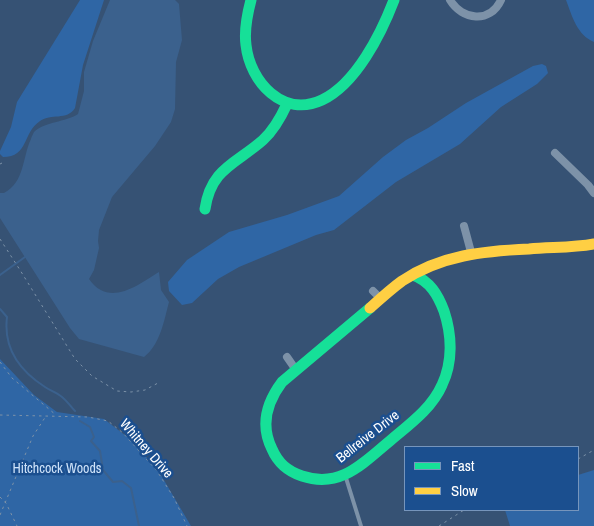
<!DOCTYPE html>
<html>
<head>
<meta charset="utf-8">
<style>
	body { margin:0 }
	#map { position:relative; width:594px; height:526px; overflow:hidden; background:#365274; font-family:"Archivo Narrow",sans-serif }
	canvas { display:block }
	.legend { position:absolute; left:404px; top:446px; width:175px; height:65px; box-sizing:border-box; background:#1b4f8f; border:1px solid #7695bc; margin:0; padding:6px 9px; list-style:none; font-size:15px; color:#fff }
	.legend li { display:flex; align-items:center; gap:10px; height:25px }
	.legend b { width:25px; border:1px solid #7695bc }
</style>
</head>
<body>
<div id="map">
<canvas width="594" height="526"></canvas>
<ul class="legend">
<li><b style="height:6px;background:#16e098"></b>Fast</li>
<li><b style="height:6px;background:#ffcf43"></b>Slow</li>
</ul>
</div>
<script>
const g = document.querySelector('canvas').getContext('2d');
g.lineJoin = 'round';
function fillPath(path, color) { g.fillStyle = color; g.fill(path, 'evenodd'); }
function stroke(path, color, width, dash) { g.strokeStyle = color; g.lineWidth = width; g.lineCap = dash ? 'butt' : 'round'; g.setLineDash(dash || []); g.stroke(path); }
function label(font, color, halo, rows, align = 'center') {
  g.font = font + ' "Archivo Narrow",sans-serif'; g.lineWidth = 5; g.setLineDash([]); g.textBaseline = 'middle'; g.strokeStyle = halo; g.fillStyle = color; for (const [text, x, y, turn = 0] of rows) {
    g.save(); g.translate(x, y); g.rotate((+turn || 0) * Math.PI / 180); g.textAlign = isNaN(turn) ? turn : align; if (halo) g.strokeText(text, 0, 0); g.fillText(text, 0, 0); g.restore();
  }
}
const green = new Path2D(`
	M80,0h24l-21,65 -8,43c-8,13 -24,5 -35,13 -18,12 -11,36 -37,36l-3,-3v-3l11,-24 6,-25z
	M566,0h28v42c-17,-7 -22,-26 -28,-42z
	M542,64l4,2 2,7 -11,11 -36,23 -41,37 -64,38 -62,48 -18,5 -77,32 -21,12 -26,24 -10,2 -13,-14 -1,-9 19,-22 42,-28 58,-17 52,-19 44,-39 23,-17 22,-12 38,-25 67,-37z
	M0,359l34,36 23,17 47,7 26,20 28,31 33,56h-191z
	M594,470v56h-84l-5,-16h73v-35z`);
const water = new Path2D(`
	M110,0h65l4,4 3,36 -6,22 -1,47 -4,13 -16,24 -43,51 -13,33 -1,11 1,7 -5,22 -5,9c20,29 49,6 70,-7l2,18 8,12c-5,19 -9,43 -25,55l-65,-18 -9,-11 -70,-110v-25h4c21,-11 18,-35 27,-54 0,-1 3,-7 3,-7 10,-10 32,-10 44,-18l6,-23v-19l9,-31z`);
const stream = new Path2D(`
	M0,275l25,-18
	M0,309l7,8c-4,32 13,54 38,70 6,4 12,6 17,10 5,4 9,10 13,14
	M80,421l10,6 4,10 -3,4 9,10 3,19 10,12 9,-1 9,7 8,38`);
const path = new Path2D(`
	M0,164l2,-1
	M0,239l20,31 55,89 17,17 25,15 14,1 14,-2 13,-7
	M0,362l12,16 44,37
	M0,415l88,2 20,4 15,12 34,38 17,27 13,28
	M578,459l16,-9
	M0,497l6,6 11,23
	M0,515l33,-79 13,-20
	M439,526l25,-16`);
const lane = new Path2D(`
	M346,478l15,48`);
const street = new Path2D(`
	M450,0c12,20 40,24 51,0
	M555,153l33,32 6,8
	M464,226l7,26
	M373,291l8,8
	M287,357l9,13`);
const fast = new Path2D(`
	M251,0c-4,15 -7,30 -5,45 4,37 37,73 76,55 34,-16 59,-66 72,-100
	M205,209c6,-41 31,-45 58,-69 11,-10 18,-23 24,-36
	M370,308l-88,74c-15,20 -22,43 -10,67 6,14 15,22 30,27 39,13 61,-13 89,-36 19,-16 41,-32 51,-55 11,-23 10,-50 2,-74 -6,-16 -14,-30 -31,-36`);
const slow = new Path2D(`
	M370,308c10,-9 21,-19 32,-27 39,-26 82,-30 127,-32 22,-2 44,-1 65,-5`);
const streetNames = [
	["Bellreive Drive",368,437,-38],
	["Whitney Drive",146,449,49]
];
const parkNames = [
	["Hitchcock Woods",57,469]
];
fillPath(green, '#2f66a5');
fillPath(water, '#3b618d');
stroke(stream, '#3b618d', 2);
stroke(path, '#7d92a8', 1, [2.5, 4]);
stroke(lane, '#7d92a8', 4);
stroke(street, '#7d92a8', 8);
stroke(fast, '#16e098', 11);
stroke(slow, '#ffcf43', 11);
label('14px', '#fff', '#1b4f8f', streetNames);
label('14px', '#cfe3fa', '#1b4f8f', parkNames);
</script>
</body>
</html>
